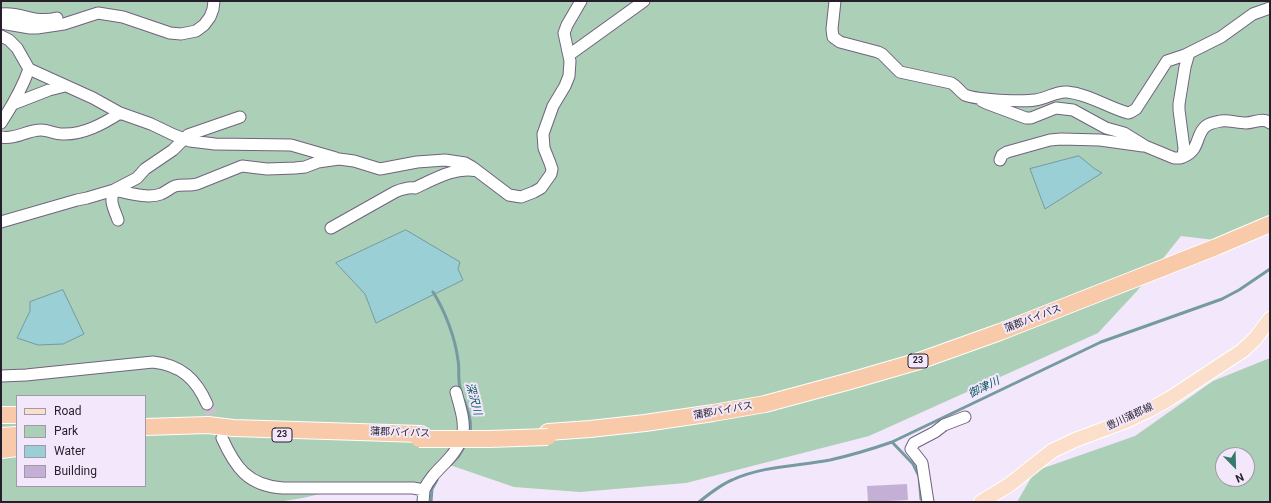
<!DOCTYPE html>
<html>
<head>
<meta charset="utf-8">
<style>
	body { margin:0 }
	#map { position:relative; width:1271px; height:503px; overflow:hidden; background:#f3e8fb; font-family:Roboto,sans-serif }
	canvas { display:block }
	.frame { position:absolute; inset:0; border:2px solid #261f2b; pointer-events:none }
	.legend { position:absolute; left:16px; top:395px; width:130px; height:92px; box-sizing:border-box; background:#f3e8fb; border:1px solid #a198a8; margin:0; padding:5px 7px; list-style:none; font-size:12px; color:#261f2b }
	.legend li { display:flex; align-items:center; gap:8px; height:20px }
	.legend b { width:20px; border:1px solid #a198a8 }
	.north { position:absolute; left:1215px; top:447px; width:40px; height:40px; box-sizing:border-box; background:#f3e8fb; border:1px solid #a198a8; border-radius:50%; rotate:157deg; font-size:11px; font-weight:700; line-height:16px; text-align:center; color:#261f2b }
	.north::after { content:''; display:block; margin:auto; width:14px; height:18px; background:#37796b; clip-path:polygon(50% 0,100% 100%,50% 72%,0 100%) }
</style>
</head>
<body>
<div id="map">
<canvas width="1271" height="503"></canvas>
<div class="frame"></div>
<ul class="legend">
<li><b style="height:5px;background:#fbdfcb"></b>Road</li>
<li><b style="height:11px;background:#accfb8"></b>Park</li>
<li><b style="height:11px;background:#99cfd5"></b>Water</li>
<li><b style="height:11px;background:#c5b0d5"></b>Building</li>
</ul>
<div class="north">N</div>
</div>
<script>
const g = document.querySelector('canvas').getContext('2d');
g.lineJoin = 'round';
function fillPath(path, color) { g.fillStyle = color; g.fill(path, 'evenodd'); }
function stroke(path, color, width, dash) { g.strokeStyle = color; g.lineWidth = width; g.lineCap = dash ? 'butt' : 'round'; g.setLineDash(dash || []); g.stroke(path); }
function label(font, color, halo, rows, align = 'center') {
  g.font = font + ' Roboto,"Noto Sans JP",sans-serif'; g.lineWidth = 4; g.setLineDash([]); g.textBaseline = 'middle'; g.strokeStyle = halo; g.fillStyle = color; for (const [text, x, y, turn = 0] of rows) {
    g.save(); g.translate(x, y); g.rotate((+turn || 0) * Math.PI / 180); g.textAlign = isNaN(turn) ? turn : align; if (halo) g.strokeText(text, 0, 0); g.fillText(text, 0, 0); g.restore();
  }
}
const green = new Path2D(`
	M1,1h1269v220l-31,22 -58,-7 -44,55 -39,42 -229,103 -183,47 -106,9 -66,-5 -70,-24 -26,29 -82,-2 -33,8 -26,4h-276zM17,396h128v90h-128z
	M1270,358v144h-253l18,-31 100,-35 78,-55zM1223,455h24v24h-24z`);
const water = new Path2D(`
	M1079,156l16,13 7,4 -57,36 -15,-40z
	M406,230l54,32 -2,7 5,11 -87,43 -11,-29 -29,-31z
	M63,290l21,44 -21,10 -25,1 -21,-7 13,-27v-9z`);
const stream = new Path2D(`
	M433,292c12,19 22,45 25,68 2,10 -1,21 3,31
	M464,400c4,11 8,21 6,33
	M892,442l21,22 6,12 2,23
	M450,465l8,-8 8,-13
	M431,502l1,-13 5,-9
	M699,502c10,-8 21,-17 33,-22 30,-14 66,-14 98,-20 22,-5 42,-11 62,-18l209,-100 121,-43 17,-9 31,-21`);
const building = new Path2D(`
	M907,484l1,16 -40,2 -1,-16z`);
const minorTunnel = new Path2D(`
	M207,404l12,26`);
const minor = new Path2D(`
	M835,1l-3,28 1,8 7,5 38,10 4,2 18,18 51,11c6,3 9,9 14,12 12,5 56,7 70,5 11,-1 21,-9 32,-8 22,2 40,15 61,21l3,-1 5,-3 31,-48 18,-6 36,-18 32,-23 17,-6
	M1,14c12,-2 23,3 34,5 8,1 15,1 22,-1
	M1,23l29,5h7l27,-4 34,-11 25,4 47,16 11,1 15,-3 8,-6 6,-8 3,-8 1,-8
	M1,36l8,4 8,8 12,21 64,29 27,15 31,11 23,11 16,6 25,3 76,1 45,13
	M569,55l75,-54
	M982,101l4,2 40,15h5l25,-10 17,2 33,18 18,5 21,13 29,12h6l3,-1 1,-9 -5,-38v-6l6,-37 4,-14
	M13,104l36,-14 16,-4
	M1,123c11,-17 21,-34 28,-54
	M1,137c14,3 26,-7 40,-7 7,0 14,4 21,4 21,1 41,-10 58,-21
	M1183,157c18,-7 12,-23 23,-31 4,-3 10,-4 15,-5 8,-1 17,2 25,2 8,0 17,-6 24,0
	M1000,160l2,-5 5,-3 43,-12 11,-1 39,1 43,6
	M114,190c15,3 33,9 47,4 5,-2 9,-6 14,-8 7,-2 15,0 22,-2l45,-18 25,3 28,-1 10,-1 13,-5 21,-3 15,2 26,8 37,-7 28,-2 20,3 7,4 37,28 12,2 13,-5 7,-4 10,-14 1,-5 -2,-6 -6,-15 -1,-14 10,-28 12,-20 4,-10 1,-15 -6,-28 3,-8 14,-24
	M114,190c-5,12 0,18 4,30
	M1,222l76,-22 10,-2 27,-8 23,-12 8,-9 28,-19 15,-15 52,-18
	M331,228l64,-36c7,-3 13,-5 20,-4 19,-9 41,-22 62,-17
	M1,376l25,-1 127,-13c28,3 43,17 54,42
	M222,438c13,29 26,48 61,50h130l11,2 -1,12
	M424,490c5,-11 12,-18 21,-27 25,-26 20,-39 11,-71
	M928,502l-6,-39 -11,-14 3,-6 21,-11 9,-7 21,-8`);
const major = new Path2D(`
	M981,502l28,-17 43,-34 23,-11 51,-19 21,-10 22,-12 73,-48 13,-12 15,-20`);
const highway = new Path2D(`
	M1,415h16
	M145,427l63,-2 25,3 188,6
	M548,432l42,-3 55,-6 68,-10 52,-9 85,-23 69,-20 81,-29 216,-85 54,-23
	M1,436l16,-1
	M1,450l16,-2`);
const highwayBridge = new Path2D(`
	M419,439h70l59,-2`);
const shields = [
	[918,361,20],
	[282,435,20]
];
const shieldNames = [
	["23",918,361],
	["23",282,435]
];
const streetNames = [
	["蒲郡バイパス",1033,319,-21],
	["蒲郡バイパス",723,411,-10],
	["豊川蒲郡線",1130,417,-25],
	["蒲郡バイパス",400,433,2]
];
const waterNames = [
	["御津川",984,388,-26],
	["深沢川",473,399,75]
];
fillPath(green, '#accfb8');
fillPath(water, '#99cfd5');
stroke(water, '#769aa2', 1);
stroke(stream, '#769aa2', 3);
fillPath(building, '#c5b0d5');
stroke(minorTunnel, '#cac0d1', 11, [11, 5.5]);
stroke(minor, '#72627e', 13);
stroke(major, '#fff', 16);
stroke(highway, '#fff', 18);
stroke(minor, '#fff', 11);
stroke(major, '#fbdfcb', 14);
stroke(highway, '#f8caa9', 16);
stroke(highwayBridge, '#fff', 18, []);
stroke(highwayBridge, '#f8caa9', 16);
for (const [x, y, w] of shields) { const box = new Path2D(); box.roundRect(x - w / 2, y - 7, w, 14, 3); g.fillStyle = '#f3e8fb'; g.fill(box); stroke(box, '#261f2b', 1); }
label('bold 9px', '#261f2b', null, shieldNames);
label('10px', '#261f2b', '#f3e8fb', streetNames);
label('italic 11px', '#01545b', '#f3e8fb', waterNames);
</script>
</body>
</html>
